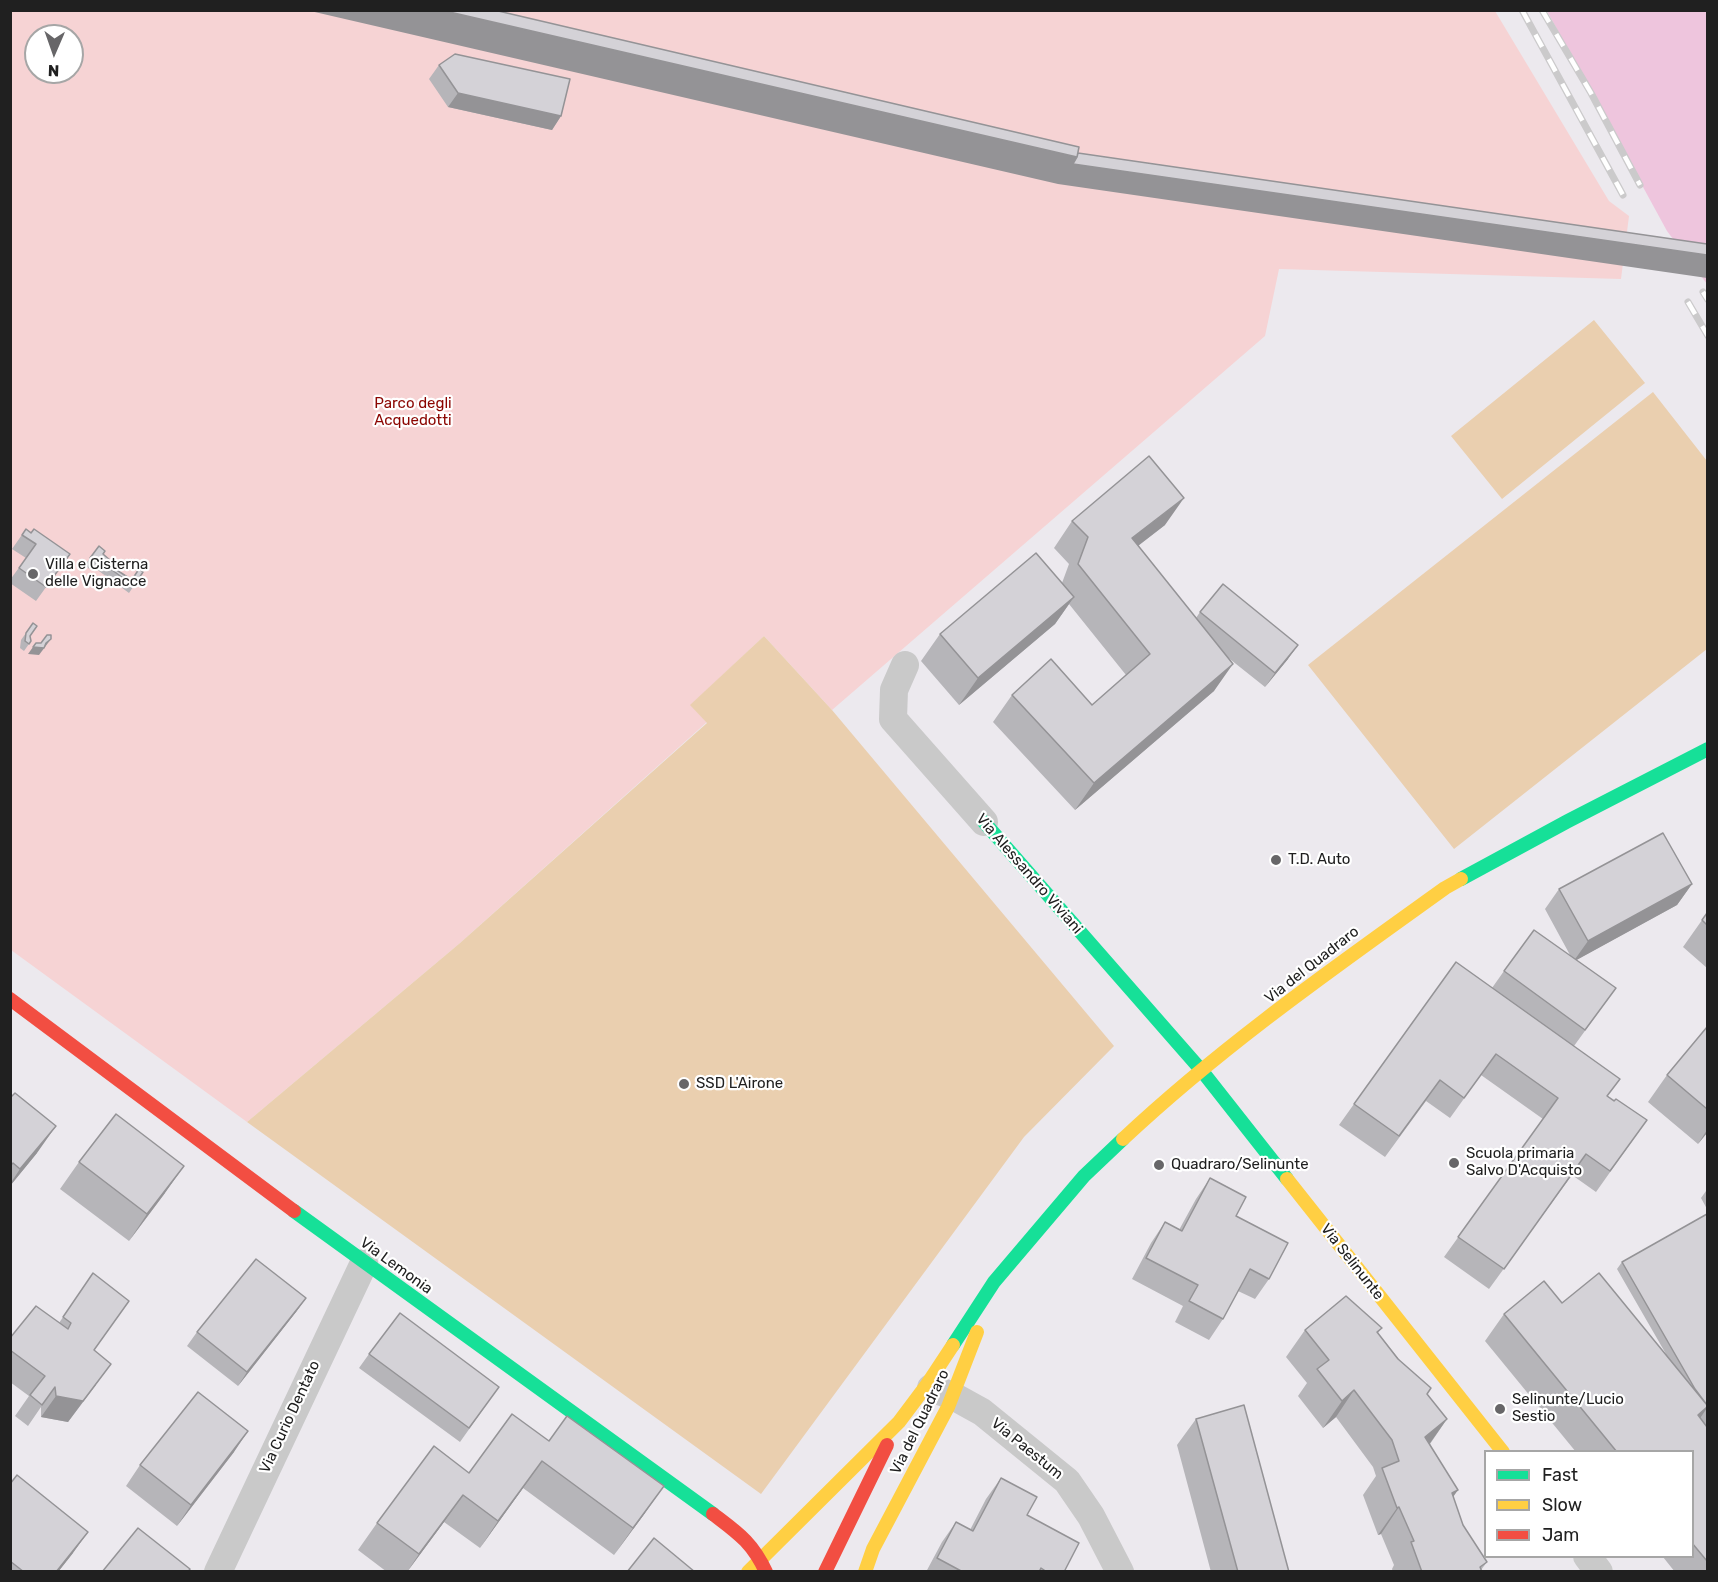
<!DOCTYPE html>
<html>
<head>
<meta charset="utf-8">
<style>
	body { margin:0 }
	#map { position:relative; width:1718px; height:1582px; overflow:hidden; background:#ece9ee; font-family:Rubik,sans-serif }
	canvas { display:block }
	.frame { position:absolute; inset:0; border:12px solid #202020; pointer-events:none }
	.legend { position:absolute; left:1484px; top:1450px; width:210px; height:108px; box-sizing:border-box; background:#fff; border:2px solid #a6a6a6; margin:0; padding:8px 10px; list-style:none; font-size:18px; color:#202020 }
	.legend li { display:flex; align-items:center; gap:12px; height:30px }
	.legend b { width:30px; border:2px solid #a6a6a6 }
	.north { position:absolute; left:24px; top:24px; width:60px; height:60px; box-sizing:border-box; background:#fff; border:2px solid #a6a6a6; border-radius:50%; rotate:182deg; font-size:16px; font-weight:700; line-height:24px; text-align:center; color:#202020 }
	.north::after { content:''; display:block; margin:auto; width:21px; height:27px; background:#676668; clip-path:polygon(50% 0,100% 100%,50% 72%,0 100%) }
</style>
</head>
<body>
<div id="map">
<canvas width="1718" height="1582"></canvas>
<div class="frame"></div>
<ul class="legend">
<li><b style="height:8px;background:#16e098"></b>Fast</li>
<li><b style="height:8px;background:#ffcf43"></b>Slow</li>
<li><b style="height:8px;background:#f24e42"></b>Jam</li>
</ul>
<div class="north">N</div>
</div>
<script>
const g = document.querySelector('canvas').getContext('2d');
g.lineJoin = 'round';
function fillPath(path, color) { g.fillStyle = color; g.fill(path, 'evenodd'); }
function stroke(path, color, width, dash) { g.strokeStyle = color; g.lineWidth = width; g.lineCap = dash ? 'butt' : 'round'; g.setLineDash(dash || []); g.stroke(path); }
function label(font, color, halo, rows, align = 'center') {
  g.font = font + ' Rubik,sans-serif'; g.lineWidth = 4.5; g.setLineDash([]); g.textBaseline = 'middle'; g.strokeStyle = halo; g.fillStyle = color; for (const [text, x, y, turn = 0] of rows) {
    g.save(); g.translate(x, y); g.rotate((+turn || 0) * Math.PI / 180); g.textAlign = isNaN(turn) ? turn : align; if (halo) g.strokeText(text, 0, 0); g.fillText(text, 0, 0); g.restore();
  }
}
const grass = new Path2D(`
	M1547,11h160v273l-40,-53z`);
const park = new Path2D(`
	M11,11h1484l114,190 20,15 -8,63 -342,-10 -14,67 -433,374 -68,-74 -73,69 16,17 -247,221 -213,179 -236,-172zM36,36h36v36h-36z`);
const pitch = new Path2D(`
	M1594,320l51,63 -143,116 -51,-63z
	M1653,392l54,69v188l-253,200 -146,-184z
	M764,636l68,74 282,336 -90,91 -263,357 -514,-372 213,-179 247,-220 -17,-18z`);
const street = new Path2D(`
	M905,665l-11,25 -1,29 91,103
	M931,1388l22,8 29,16 85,69 24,35 29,56
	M1587,1556l12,16
	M218,1572l146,-309`);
const fast = new Path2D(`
	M984,822l218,249 85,108
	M1461,879l107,-58 140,-72
	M294,1211l419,303
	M953,1345l41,-63 90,-106 39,-37`);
const slow = new Path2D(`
	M1123,1139c99,-93 212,-172 322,-251l16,-9
	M1287,1179l216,273
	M748,1572l151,-150 27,-36 27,-41
	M865,1572l8,-23 75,-142 29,-75`);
const jam = new Path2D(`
	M10,999l284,212
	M713,1514c25,19 39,28 53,58
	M825,1572l62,-127`);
const rail = new Path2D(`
	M1522,10l101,185
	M1542,10l49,83 49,92
	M1703,292l5,8
	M1688,302l20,34`);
const wall = new Path2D(`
	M439,65l122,51 -9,14 -104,-23 -19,-28z
	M1072,521l93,4 -27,21 58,72 4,-6 88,47 -23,28 -39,-31 -12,35 -139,119 -82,-88 19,-27 80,10 34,-30 -57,-71 -14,20 -96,81 -38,-44 19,-27 122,-51 7,-19 -15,-16z
	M26,529l44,25 -34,47 -26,-18v-3l16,-22 -14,-9z
	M99,546l4,8 9,13 17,11h4l10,-6 -14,21 -37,-27 -3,3 -4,-4z
	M33,623l-3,13 1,5 -7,10 -4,-3 1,-8z
	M1692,884l-15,21 -101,55 40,28 -42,58 34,50 39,24 -51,72 -24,-17 -83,114 -45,-32 99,-138 -62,-44 -31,43 -24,-17 -41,56 -46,-32 15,-21 138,-116 12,-17 66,-16 -25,-46 14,-20z
	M1707,913v55l-24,-21z
	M1707,1027v106l-9,11 -50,-42 19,-27z
	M10,1098l27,55 -27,33z
	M79,1162l86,31 -36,48 -69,-52z
	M1210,1178l26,38 33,63 -14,20 -17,-8 -15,28 -14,21 -34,-18 8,-16 -51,-27 19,-36 14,-21 14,8 17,-31z
	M1706,1191h1v18l-6,-11z
	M1707,1214v358h-32l-12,-15h29v-105h-116l-91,-111 19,-27 162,40 -49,-85 5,-7z
	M93,1273l1,77 2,35 -28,37 -27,-5v-10l-13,19 -13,-10 14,-20 -19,-14v-44l49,-15z
	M306,1298l-10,14 -58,74 -51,-40 10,-14z
	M1382,1328l-4,5 69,86 -17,25 23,53 10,28 24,37 -6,8 1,2h-89l-1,-3 2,-4 -13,-31 -3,1 -15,-40 13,-19 -3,-9 -37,-50 -13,11 -25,-32 9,-13 -21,-26 19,-27z
	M369,1354l130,33 -39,55 -101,-74z
	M1196,1419l93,153h-78l-34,-127z
	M549,1441l96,72 -31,42 -91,-67 -43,60 -36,-26 -37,50h-20l-29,-22 19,-27 92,-50z
	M234,1452l-57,74 -51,-40 14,-21z
	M1001,1478l63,94h-138l16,-30 14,-20 14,8 16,-31z
	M10,1484l63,69 -15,19h-48z`);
const shadedWall = new Path2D(`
	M306,10h135l636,147 630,98v23l-649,-94z
	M458,93l103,23 -9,14 -104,-23z
	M1184,498l-19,27 -52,40 19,-27z
	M1074,597l-19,27 -96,81 19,-27z
	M51,639l-12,16 -11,-1 5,-7 13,-4z
	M1298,645l-10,14 -23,28 10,-14z
	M1233,664l-19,27 -139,119 19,-27z
	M1692,884l-15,21 -104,57 15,-21z
	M56,1126l-19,27 -27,33v-2l10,-15z
	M1707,1130v3l-9,11z
	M184,1166l-19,27 -36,48 18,-27z
	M306,1298l-10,14 -58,74 9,-14z
	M111,1364l-43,58 -27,-5 15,-21z
	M1354,1390l-18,27 -13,11 19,-27z
	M1707,1407v1l-17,25 8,-18z
	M1447,1419l-19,27 -3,-9z
	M248,1431l-14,21 -57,74 14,-21z
	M542,1461l-19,27 -43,60 18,-27z
	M664,1486l-19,27 -31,42 19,-27z
	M1458,1490l-19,27 13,-24z
	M463,1495l-19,27 -37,50 12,-18z
	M1399,1507l-18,27 -3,1 19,-27z
	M88,1532l-15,21 -15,19h-2z`);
const building = new Path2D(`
	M441,10h53l585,137 -2,10z
	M455,54l115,25 -9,37 -103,-23 -19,-28z
	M1078,153l629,91v11l-634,-91 4,-7z
	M1149,456l35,42 -52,40 101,126 -139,119 -82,-88 39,-36 41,46 58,-51 -72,-90 10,-27 -16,-16z
	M26,529l5,4 3,-4 36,25 -24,33 -27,-19 17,-24 -14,-9z
	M99,546l6,5 -2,3 8,7 1,6 17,11h4l6,-9 4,3 -9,14 -37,-27 -3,3 -4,-4z
	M1036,553l38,44 -96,81 -38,-44z
	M1223,584l75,61 -23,28 -75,-61z
	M33,623l4,3 -7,10 1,5 -2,3 -4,-3 1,-8z
	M47,635h4v4l-5,4 -2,5 -11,-1 3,-4h5z
	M1663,833l29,51 -104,57 -29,-52z
	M1707,913v12l-5,-5z
	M1534,930l82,58 -31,42 -81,-59z
	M1456,962l164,117 -13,17 7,5 2,-2 31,21 -37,51 -24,-17 -82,115 -46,-32 100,-139 -62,-44 -32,44 -24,-18 -41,56 -45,-32z
	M1707,1027v82l-40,-34z
	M15,1093l41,33 -36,43 -7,-6 -3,3v-68z
	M116,1114l68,52 -37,48 -68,-52z
	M1210,1178l36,19 -10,19 52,27 -19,36 -19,-10 -27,50 -34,-18 9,-16 -52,-27 19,-36 17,9z
	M1707,1214v191l-12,-16 -73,-127z
	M256,1259l50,39 -59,74 -50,-40z
	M93,1273l36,28 -35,49 17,14 -28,37 -27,-5 -1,-9 -13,18 -12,-10 15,-19 -35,-26v-12l26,-32 32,23 3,-6 -8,-6z
	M1599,1273l108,132v2l-9,8 9,12v134l-15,-18v-91h-75l-113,-138 40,-33 18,22z
	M1346,1296l36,32 -5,4 21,27 33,29 -4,6 20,25 -22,18 33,53 -6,3 11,32 24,37 -7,5 2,5h-60l-11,-30 3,-1 -15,-34 -2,1 -15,-40 17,-7 -7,-21 -38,-50 -12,11 -25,-32 12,-9 -24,-30z
	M400,1313l99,74 -30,41 -100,-74z
	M198,1392l50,39 -57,74 -51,-40z
	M1244,1405l45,167h-51l-42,-153z
	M512,1414l37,27 18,-25 97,70 -31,42 -91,-67 -44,60 -35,-26 -44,59 -42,-31 57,-77 35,27z
	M17,1475l71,57 -32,40h-32l-14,-11v-77z
	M1001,1478l36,19 -10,18 52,28 -15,29h-17l-6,-4 -2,4h-76l-26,-14 19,-36 17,9z
	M138,1528l52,41 -2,3h-86z
	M654,1538l41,34h-68z`);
const markers = [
	[33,574,6,"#676668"],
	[1276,860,6,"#676668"],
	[684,1084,6,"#676668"],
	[1454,1163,6,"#676668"],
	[1159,1165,6,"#676668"],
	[1500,1409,6,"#676668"]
];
const parkNames = [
	["Parco degli",413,404],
	["Acquedotti",413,421]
];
const poiNames = [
	["Villa e Cisterna",45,565],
	["delle Vignacce",45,582],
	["T.D. Auto",1288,860],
	["SSD L'Airone",696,1084],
	["Scuola primaria",1466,1154],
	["Salvo D'Acquisto",1466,1171],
	["Quadraro/Selinunte",1171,1165],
	["Selinunte/Lucio",1512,1400],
	["Sestio",1512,1417]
];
const streetNames = [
	["Via Alessandro Viviani",1029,874,49],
	["Via del Quadraro",1312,965,-38],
	["Via Selinunte",1352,1262,52],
	["Via Lemonia",396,1266,36],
	["Via Curio Dentato",290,1417,-65],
	["Via del Quadraro",920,1422,-64],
	["Via Paestum",1027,1449,39]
];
fillPath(grass, '#eec5dd');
fillPath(park, '#f6d3d4');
fillPath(pitch, '#eacfaf');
stroke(street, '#c9c9c9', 28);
stroke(fast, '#16e098', 14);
stroke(slow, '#ffcf43', 14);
stroke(jam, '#f24e42', 14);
stroke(rail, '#cbcacb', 7);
stroke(rail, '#fff', 4.5, [14]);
fillPath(wall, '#b6b5b9');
fillPath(shadedWall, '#949396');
fillPath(building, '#d4d2d7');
stroke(building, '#949396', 1.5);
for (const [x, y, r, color] of markers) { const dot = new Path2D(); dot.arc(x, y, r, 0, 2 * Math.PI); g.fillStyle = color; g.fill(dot); stroke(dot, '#fff', 2); }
label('15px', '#8b0501', '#fff', parkNames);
label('15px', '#202020', '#fff', poiNames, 'left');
label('15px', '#202020', '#fff', streetNames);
</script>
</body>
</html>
